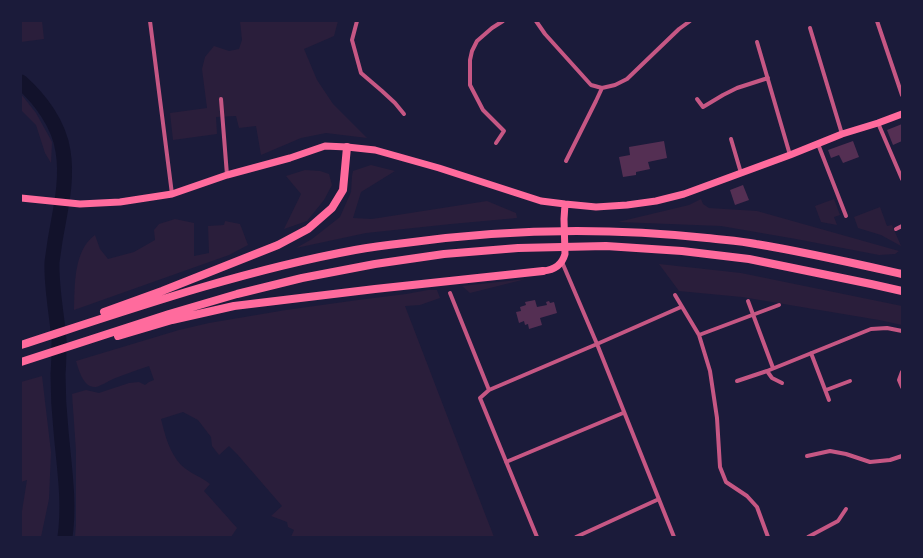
<!DOCTYPE html>
<html>
<head>
<meta charset="utf-8">
<style>
	body { margin:0 }
	#map { position:relative; width:923px; height:558px; overflow:hidden; background:#1b1b3a; font-family:"Exo 2",sans-serif }
	canvas { display:block }
	.frame { position:absolute; inset:0; border:22px solid #1b1b3a; pointer-events:none }
</style>
</head>
<body>
<div id="map">
<canvas width="923" height="558"></canvas>
<div class="frame"></div>
</div>
<script>
const g = document.querySelector('canvas').getContext('2d');
g.lineJoin = 'round';
function fillPath(path, color) { g.fillStyle = color; g.fill(path, 'evenodd'); }
function stroke(path, color, width, dash) { g.strokeStyle = color; g.lineWidth = width; g.lineCap = dash ? 'butt' : 'round'; g.setLineDash(dash || []); g.stroke(path); }
const green = new Path2D(`
	M21,21h21l2,18 -23,3z
	M240,21h98l-4,15 -30,13 13,31 16,24 34,34 -41,-5 -25,5 -40,17 -5,-29 -17,2 -3,-12 -20,1 1,17 -44,6 -3,-27 37,-5 -5,-39 3,-12 9,-11 15,5 10,-2 3,-9z
	M21,94l15,19 16,29 -1,21 -6,-10 -9,-28 -15,-15z
	M371,165l24,6 -34,21 -8,26 19,1 115,-18 29,12 1,5 -66,6 -85,9 -70,15 16,-9 28,-22 11,-25 1,-16 1,-5z
	M305,170l15,1 9,3 3,11 -8,15 -17,21 -23,8 17,-35 -15,-18z
	M701,199l2,5 6,4 48,3 142,40 -4,3 -16,1 -83,-16 -75,-13 -103,-4 71,-17z
	M834,199l6,16 -6,2 3,8 -16,-3 -6,-16z
	M880,207l7,19 5,-1 9,21 -20,-11 -23,-7 -4,-11z
	M175,219l19,4v33l15,-3 -1,-27 16,-1 1,-4 15,3 8,21 -19,10 -155,55c1,-24 -1,-59 21,-75l5,14 8,10 26,-7 21,-12 -1,-10 5,-6z
	M659,264l82,9 161,33v19l-23,-5 -137,-23 -63,-6z
	M526,279l-56,14 -8,-7z
	M428,290h9l3,8 -20,7 -15,1 56,146 33,85h-203l3,-7 -6,-3 -1,-5 -16,-6 11,-10 -45,-52 -8,-8 -10,9 -7,-9 -1,-9 -13,-17 -15,-8 -22,7c4,16 8,33 20,46 8,8 21,12 29,19l-6,7 33,37 -6,9h-156l1,-13v-73l-4,-57 14,-4 13,3 30,-10 10,-1 6,3 4,-3 5,-2 -5,-14c-12,4 -24,8 -36,13 -5,2 -12,7 -17,8 -13,1 -17,-17 -20,-26l103,-31 30,-7 77,-13 72,-10 48,-6z
	M42,376l9,76 -2,47 -8,38h-20l1,-26 5,-31 -6,2v-100z`);
const river = new Path2D(`
	M21,82c19,17 38,42 42,69 5,30 -3,60 -8,90 -1,7 -2,14 -3,21 -1,25 5,53 7,78 0,11 0,23 -1,34 0,19 1,38 3,57 3,35 9,71 4,106`);
const building = new Path2D(`
	M902,124v17l-9,4 -6,-15z
	M664,141l3,17 -19,4 2,7 -14,3v3l-13,2 -4,-20 11,-2 -1,-8z
	M853,141l6,16 -16,6 -4,-8 -8,3 -3,-8z
	M743,185l6,15 -14,5 -5,-15z
	M535,300l2,7 10,-2 -1,-3 3,-1 1,2 4,-1 3,11 -17,5 2,7 -13,4 -1,-5 -3,1 -1,-4 -5,2 -3,-11 5,-1 -1,-4 6,-2 -1,-3z`);
const minor = new Path2D(`
	M150,21l22,173
	M357,21l-5,19 9,33 21,18 13,12 9,11
	M536,21l9,13 46,51 11,3 13,-3 12,-6 52,-50 11,-8
	M877,21l25,74
	M810,28l32,106
	M757,42l33,113
	M221,99l6,76
	M697,99l6,8 20,-12 14,-7 31,-10
	M878,123l24,56
	M731,139l10,34
	M496,143l8,-12 -21,-21 -13,-25v-25l2,-9 5,-10 15,-13 11,-7
	M818,144l28,72
	M566,161l30,-60 6,-13
	M896,229l6,-3
	M562,262l35,82 77,193
	M450,293l39,97
	M675,295l24,40 11,36 7,47 3,49 6,15 21,14 10,11 11,30
	M748,301l25,67
	M699,335l80,-30
	M811,353l18,47
	M767,371l5,7 10,5
	M902,372l-3,8 3,7
	M737,381l30,-10 104,-42 16,-1 15,3
	M826,390l24,-9
	M807,456l23,-5 16,3 24,8 20,-2 12,-4
	M506,462l117,-49
	M537,537l-57,-139 9,-8 108,-46 84,-37
	M576,537l83,-38
	M808,537l30,-16 8,-12`);
const primary = new Path2D(`
	M21,198l59,6 40,-2 52,-8 55,-19 63,-17 35,-12 22,1 28,3 64,18 102,33 24,3 31,3 31,-2 29,-4 28,-7 106,-39 52,-21 36,-11 24,-9
	M543,271c11,-1 19,-6 22,-17l-1,-35 1,-15`);
const motorway = new Path2D(`
	M104,312l58,-21 116,-46 30,-16 24,-21 11,-18 4,-43
	M118,336l54,-16 62,-14 141,-17 168,-18
	M21,345c110,-36 220,-74 334,-95 17,-3 33,-5 50,-7 100,-14 201,-16 302,-5 16,2 33,3 49,6 49,8 97,19 146,30
	M21,362l148,-48 68,-20 65,-16 73,-14 69,-10 74,-6 88,-2 76,5 67,8 122,25 31,7`);
fillPath(green, '#2a1e3b');
stroke(river, '#12122b', 15);
fillPath(building, '#542f53');
stroke(minor, '#c65784', 4);
stroke(primary, '#ff6b9d', 7);
stroke(motorway, '#ff6b9d', 8);
</script>
</body>
</html>
